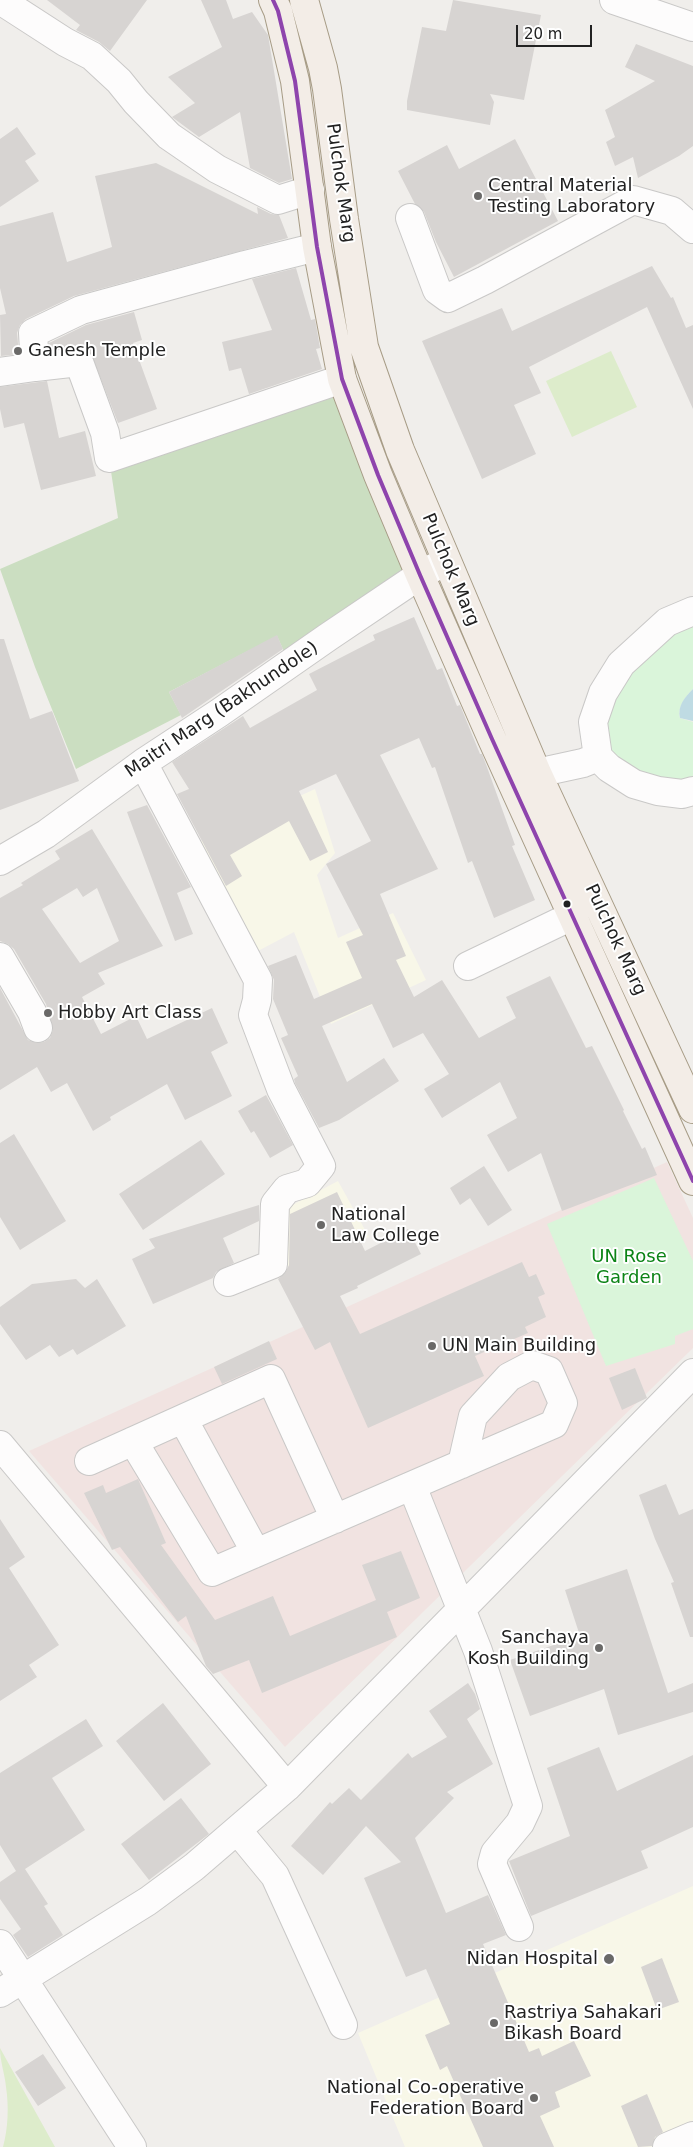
<!DOCTYPE html>
<html>
<head>
<meta charset="utf-8">
<style>
	body { margin:0 }
	#map { position:relative; width:693px; height:2147px; overflow:hidden; background:#f0eeeb; font-family:"DejaVu Sans",sans-serif }
	canvas { display:block }
	.scale { position:absolute; left:516px; top:25px; width:76px; height:22px; box-sizing:border-box; border:2px solid #222; border-top:0; padding-left:6px; font-size:15px; line-height:18px; white-space:nowrap; color:#222; -webkit-text-stroke:4px #fff; paint-order:stroke }
</style>
</head>
<body>
<div id="map">
<canvas width="693" height="2147"></canvas>
<div class="scale">20 m</div>
</div>
<script>
const g = document.querySelector('canvas').getContext('2d');
g.lineJoin = 'round';
function fillPath(path, color) { g.fillStyle = color; g.fill(path, 'evenodd'); }
function stroke(path, color, width, dash) { g.strokeStyle = color; g.lineWidth = width; g.lineCap = dash ? 'butt' : 'round'; g.setLineDash(dash || []); g.stroke(path); }
function label(font, color, halo, rows, align = 'center') {
  g.font = font + ' "DejaVu Sans",sans-serif'; g.lineWidth = 4; g.setLineDash([]); g.textBaseline = 'middle'; g.strokeStyle = halo; g.fillStyle = color; for (const [text, x, y, turn = 0] of rows) {
    g.save(); g.translate(x, y); g.rotate((+turn || 0) * Math.PI / 180); g.textAlign = isNaN(turn) ? turn : align; if (halo) g.strokeText(text, 0, 0); g.fillText(text, 0, 0); g.restore();
  }
}
const commercial = new Path2D(`
	M667,1162l26,56v130l-408,399 -256,-296z`);
const education = new Path2D(`
	M315,789l20,64 -18,22 21,63 55,-25 33,67 -95,44 -37,-92 -38,20 -61,-108z
	M338,1181l31,56 -79,38 -13,-62z
	M693,1886v244l-39,17h-249l-47,-114z`);
const grass = new Path2D(`
	M611,351l26,56 -65,30 -26,-56z
	M0,2048l55,99h-52c5,-19 6,-40 3,-60 -1,-13 -6,-25 -6,-39z`);
const forest = new Path2D(`
	M342,379l70,195 -126,82 -9,-20 -108,56 12,23 -105,54 -41,-102 -35,-98 118,-51 -9,-60z`);
const park = new Path2D(`
	M693,618v71c-7,7 -16,18 -13,29l13,4v62h-35l-51,-31 -5,-30 22,-53z
	M654,1178l39,83v68l-18,7v8l-69,22 -59,-142z`);
const water = new Path2D(`
	M693,689v32l-13,-3c-3,-12 5,-21 13,-29z`);
const building = new Path2D(`
	M47,0h100l-37,51 -11,-9 -23,-12 4,-5z
	M201,0h25l7,19 19,-7 16,23 24,144 -13,4 -29,-15 -10,-56 -41,25 -27,-20 23,-14 -27,-26 54,-30z
	M453,0l88,15 -17,85 -34,-6 4,8 -4,23 -83,-15v-9l15,-74 24,4z
	M636,44l57,22v80l-14,10 -41,22 -5,-21 -18,9 -9,-24 9,-5 -10,-27 50,-29 -30,-14z
	M17,127l19,27 -11,7 14,20 -39,26v-68z
	M515,139l43,82 -104,56 -18,-35 -12,-30 -9,-8 -17,-33 49,-26 12,24z
	M156,163l102,51 -1,-7 14,7 8,1 9,23 -214,58 -48,23 -6,6 -3,8 2,21 -18,2 -1,-41 6,-1 -6,-26v-62l53,-14 14,50 45,-15 -17,-71z
	M652,266l19,32 2,-1 13,31 7,-3v84l-46,-102 -118,60 12,26 -27,12 22,49 -54,25 -60,-138 80,-33 10,23z
	M296,268l15,52 4,-1 5,29 -4,1 6,20 -73,25 -8,-26 -12,3 -7,-29 50,-12 -20,-51z
	M134,312l8,28 -9,3 24,66 -39,14 -28,-72 -6,-4 -6,-1 -28,4 -1,-7 37,-18z
	M47,381l12,57 26,-7 11,45 -55,14 -17,-67 -20,5 -4,-19v-22z
	M414,617l23,53 5,-2 15,38 3,-1 20,49h2l5,13 28,78 -3,1 23,54 -41,18 -22,-57 -4,2 -33,-96 -3,1 -13,-30 -39,17 58,114 -58,25 26,62 -10,4 18,37 28,-17 37,58 37,-20 -10,-21 44,-21 36,72 6,-2 32,64 -1,1 19,38 3,-2 12,28 -95,36 -21,-58 -33,19 -21,-37 30,-17 -17,-36 -58,36 -18,-29 25,-15 -26,-41 -30,15 -21,-44 -50,22 25,56 37,-24 15,23 -60,39 -20,8 -24,-45 -1,-4 4,-3 -17,-38 7,-3 -15,-36 1,-19 -6,-14 28,-11 18,44 48,-21 -16,-36 17,-7 -37,-71 45,-23 -35,-67 -37,17 29,61 -18,9 -21,-40 -59,34 12,21 -16,10 -49,-92 12,-5 -17,-27 71,-46 7,12 67,-38 -8,-16 66,-34 -2,-5z
	M277,635l6,14 -101,69 -13,-26z
	M0,639h4l26,80 22,-8 27,70 -79,29z
	M147,805l44,82 -14,6 16,41 -18,7 -48,-129z
	M92,829l71,117 -65,27 7,11 -23,13 19,37 35,-18 11,23 65,-31 16,35 -17,9 21,44 -47,24 -18,-36 -57,33 1,3 -18,11 -26,-48 -16,9 -14,-25 -37,23v-102l28,52 8,3 8,-1 6,-4 3,-8 -7,-26 -32,-55 -6,-5 -8,-3v-43l23,-13 -2,-2 39,-24 -5,-8zM77,888l6,9 14,-9 22,53 -39,22 -38,-54z
	M266,1095l27,50 -23,13 -16,-27 -3,2 -13,-22z
	M14,1134l52,87 -46,29 -20,-33v-74z
	M201,1140l24,34 -82,56 -24,-36z
	M484,1166l28,44 -24,16 -18,-28 -10,7 -10,-17z
	M337,1192l28,59 43,-22 13,25 -64,32 1,2 -18,8 20,38 162,-72 7,15 7,-3 9,20 -7,3 8,20 -21,10 3,6 -53,23 9,20 -116,52 -38,-86 -15,8 -37,-71 7,-6 4,-8 1,-51z
	M259,1205v16l-36,17 11,25 -18,9 -3,6 -60,26 -21,-45 23,-11 -6,-9z
	M76,1279l9,9 12,-9 29,47 -49,29 -4,-6 -14,8 -9,-12 -24,15 -26,-36v-17l32,-23z
	M269,1341l8,18 -55,25 -8,-17z
	M635,1368l12,30 -25,12 -13,-32z
	M138,1479l28,64 -5,2 54,75 58,-24 17,40 86,-36 -14,-35 39,-14 19,47 -33,14 10,25 -135,56 -13,-33 -36,14 -7,-8 -20,-50 -8,6 -58,-75 -8,3 -28,-57 19,-8 3,8z
	M666,1484l13,31 14,-6v128h-3l-19,-54 3,-1 -19,-43 -16,-44z
	M0,1519l25,38 -16,11 50,77 -30,20 8,12 -37,24z
	M627,1569l41,124 25,-10v29l-75,23 -14,-46 -74,27 -20,-56 70,-24 -15,-46z
	M468,1683l7,11 5,15 -13,10 26,45 -46,28 7,6 -39,40 31,75 42,-18 18,40 -23,9 46,108 10,-4 3,8 32,-15 17,35 -36,16 5,15 -20,9 14,31h-71l-36,-81 -7,4 -15,-35 25,-11 -24,-55 -20,8 -42,-99 37,-16 -35,-36 -43,49 -32,-29 39,-44 2,2 17,-16 12,12 47,-47 4,5 35,-21 -18,-26z
	M163,1703l48,61 -47,37 -48,-60z
	M86,1719l17,27 -51,32 33,52 -60,39 23,35 -4,2 19,29 -35,22 -15,-22 8,-6 -21,-30v-17l16,-11 -16,-26v-72z
	M599,1747l18,44 76,-36v72l-52,24 7,17 -117,48 -22,-55 61,-25 -23,-68z
	M181,1798l28,36 -60,46 -28,-36z
	M662,1958l17,44 -22,8 -16,-43z
	M43,2054l23,34 -28,18 -23,-34z
	M647,2094l16,38 -8,5 -3,9 -14,1 -17,-41z`);
const minor = new Path2D(`
	M0,0l65,42 27,14 27,25 17,21 33,34 48,33 61,31 32,-10
	M614,0l79,27
	M410,218l27,72 11,8 37,-18 148,-80 39,11 21,18
	M35,367l44,-5 26,71 4,25 233,-79
	M0,372l35,-5 -2,-34 48,-23 164,-45 72,-18
	M693,611l-26,11 -46,42 -18,29 -10,29 5,35 11,11 25,16 24,7 24,3 11,-3
	M143,763l115,217 -1,20 -4,15 28,74 40,77 -14,17 -20,6 -12,15 -2,60 -45,18
	M537,773l46,-10 15,-6
	M0,861l46,-27 97,-71 76,-50 109,-76 92,-62 26,-14
	M0,957l32,55 6,16
	M468,966l106,-51
	M183,1419l73,134
	M133,1441l79,131 342,-148 9,-21 -14,-32 -17,-6 -23,12 -36,39 -11,48
	M0,1445l287,342
	M89,1461l182,-82 64,140
	M412,1486l66,165 50,155 -8,17 -25,30 -3,11 27,63
	M238,1831l37,45 68,149
	M0,1944l132,203
	M0,1993l148,-92 46,-34 93,-80 406,-414
	M667,2147l26,-11`);
const major = new Path2D(`
	M273,0l5,11 17,70 22,166 25,132 36,96 42,100 72,164 201,442
	M304,0l19,68 4,21 17,130 20,128 36,103 137,323 156,336`);
const bus1 = new Path2D(`
	M273,0l5,11 17,70 22,166 25,132 36,96 42,100 72,164 201,442`);
const markers = [
	[478,196,5,"#6a6968"],
	[18,351,5,"#6a6968"],
	[567,904,4.5,"#222"],
	[48,1013,5,"#6a6968"],
	[321,1225,5,"#6a6968"],
	[432,1346,5,"#6a6968"],
	[599,1648,5,"#6a6968"],
	[609,1959,6,"#6a6968"],
	[494,2023,5,"#6a6968"],
	[534,2098,5,"#6a6968"]
];
const streetNames = [
	["Pulchok Marg",340,183,82],
	["Pulchok Marg",450,570,67],
	["Maitri Marg (Bakhundole)",222,710,-34],
	["Pulchok Marg",615,940,65]
];
const poiNames = [
	["Central Material",488,186],
	["Testing Laboratory",488,207],
	["Ganesh Temple",28,351],
	["Hobby Art Class",58,1013],
	["National",331,1215],
	["Law College",331,1236],
	["UN Main Building",442,1346],
	["Sanchaya",589,1638,"right"],
	["Kosh Building",589,1659,"right"],
	["Nidan Hospital",598,1959,"right"],
	["Rastriya Sahakari",504,2013],
	["Bikash Board",504,2034],
	["National Co-operative",524,2088,"right"],
	["Federation Board",524,2109,"right"]
];
const parkNames = [
	["UN Rose",629,1257],
	["Garden",629,1278]
];
fillPath(commercial, '#f1e3e1');
fillPath(education, '#f8f7e8');
fillPath(grass, '#ddeccb');
fillPath(forest, '#cbdec1');
fillPath(park, '#daf5da');
fillPath(water, '#bfdbe3');
fillPath(building, '#d7d4d2');
stroke(minor, '#c9c8c7', 30);
stroke(major, '#a79c86', 30);
stroke(minor, '#fdfcfc', 28);
stroke(major, '#f3ede7', 28);
stroke(bus1, '#8e44ad', 4);
for (const [x, y, r, color] of markers) { const dot = new Path2D(); dot.arc(x, y, r, 0, 2 * Math.PI); g.fillStyle = color; g.fill(dot); stroke(dot, '#fff', 2); }
label('18px', '#222', '#fff', streetNames);
label('18px', '#222', '#fff', poiNames, 'left');
label('18px', '#0c8416', '#fff', parkNames);
</script>
</body>
</html>
